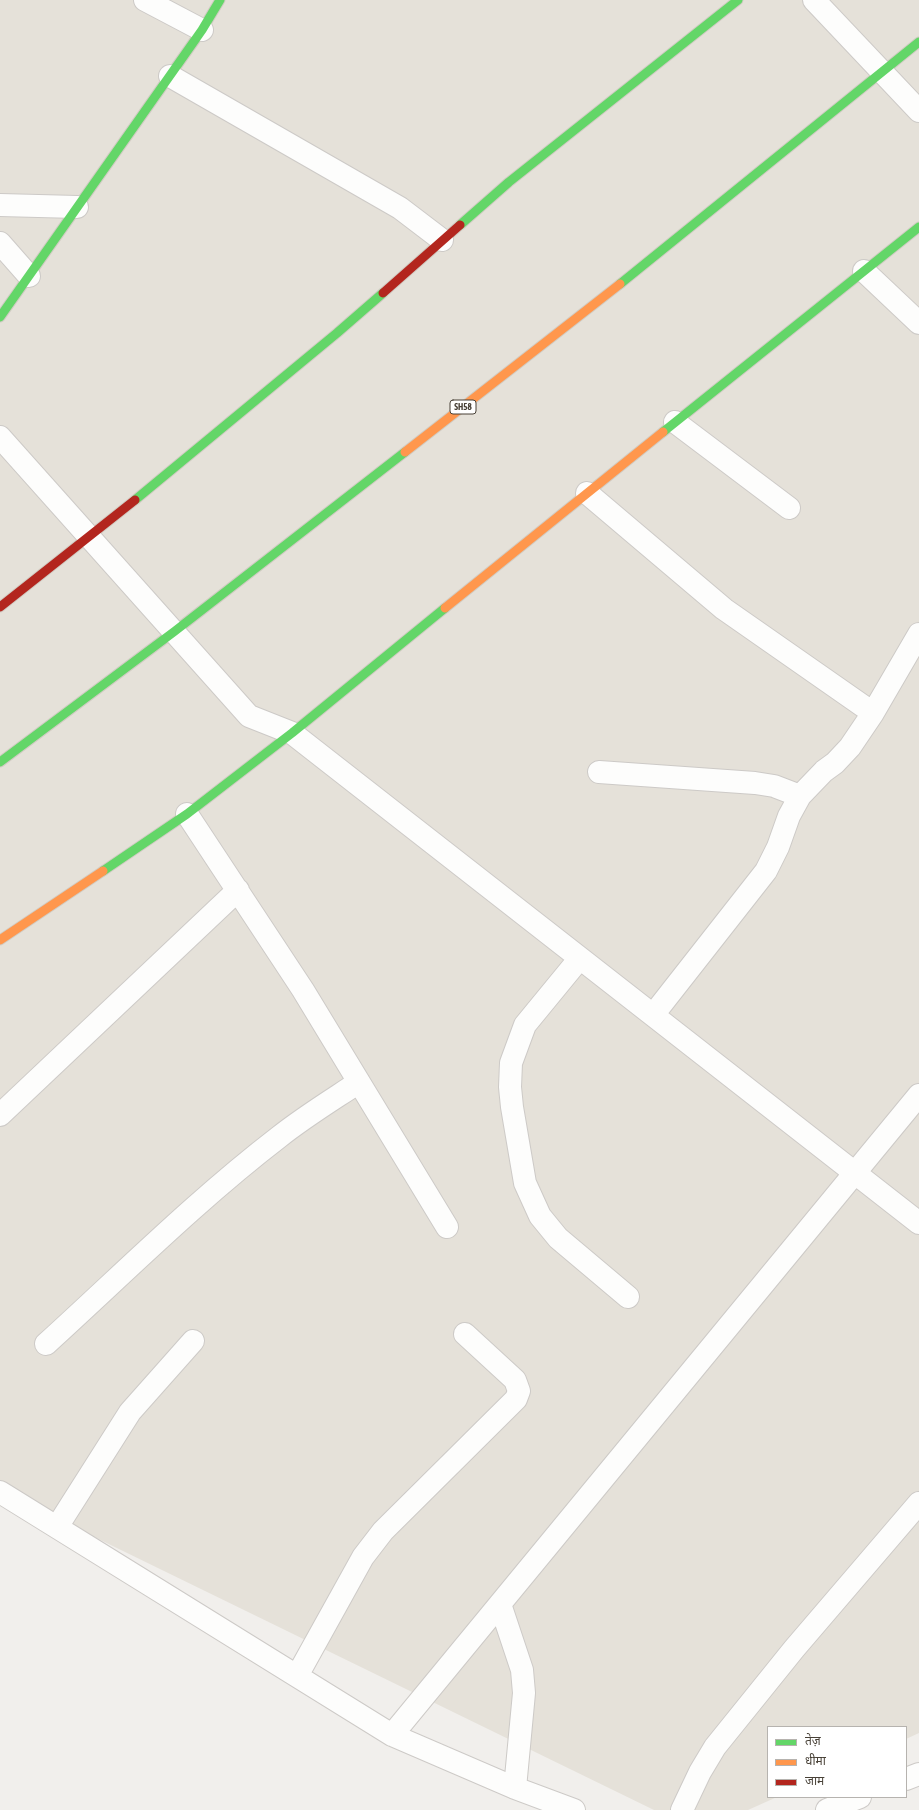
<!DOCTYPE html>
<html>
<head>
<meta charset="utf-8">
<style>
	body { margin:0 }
	#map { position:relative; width:919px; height:1810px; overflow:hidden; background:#f1efec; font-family:"Asap Condensed","Noto Sans Devanagari",sans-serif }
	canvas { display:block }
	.legend { position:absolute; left:767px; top:1726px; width:140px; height:72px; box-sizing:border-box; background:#fff; border:1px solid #b6b3af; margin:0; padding:5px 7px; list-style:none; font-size:12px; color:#484137 }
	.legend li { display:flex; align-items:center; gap:8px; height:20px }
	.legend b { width:20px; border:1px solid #b6b3af }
</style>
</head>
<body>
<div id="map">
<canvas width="919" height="1810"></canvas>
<ul class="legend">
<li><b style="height:5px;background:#63d668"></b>तेज़</li>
<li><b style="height:5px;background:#ff974d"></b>धीमा</li>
<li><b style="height:5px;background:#b3261e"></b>जाम</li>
</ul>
</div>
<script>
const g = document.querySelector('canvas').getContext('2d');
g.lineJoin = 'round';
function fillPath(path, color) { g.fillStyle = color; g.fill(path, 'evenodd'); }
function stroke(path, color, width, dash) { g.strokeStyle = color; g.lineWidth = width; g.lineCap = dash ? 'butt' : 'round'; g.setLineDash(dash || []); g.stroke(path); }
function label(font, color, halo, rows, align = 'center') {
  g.font = font + ' "Asap Condensed",sans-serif'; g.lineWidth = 3.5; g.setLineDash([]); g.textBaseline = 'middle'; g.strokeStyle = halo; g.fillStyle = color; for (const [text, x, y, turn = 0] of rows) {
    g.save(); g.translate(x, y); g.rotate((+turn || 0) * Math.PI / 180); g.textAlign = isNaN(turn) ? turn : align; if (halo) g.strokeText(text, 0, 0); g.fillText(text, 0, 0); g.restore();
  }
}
const residential = new Path2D(`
	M0,0h919v1733l-13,6v-12h-138v70h9l-29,13h-94l-654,-319z`);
const street = new Path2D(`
	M145,0l57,30
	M814,0l105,111
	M170,76l230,132 42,32
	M0,205l77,2
	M0,243l29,33
	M864,271l55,52
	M675,422l114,86
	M0,437l249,279 43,17 627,490
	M587,493l137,116 149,104 46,-79
	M599,772l156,11 19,3 26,10
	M187,814l116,176 144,237
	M580,958l-55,67 -14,38 -1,24 2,20 13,76 15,33 18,22 70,59
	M653,1015l113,-144 12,-24 11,-31 11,-20 24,-25 11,-8 15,-16 23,-34
	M0,1115l238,-225
	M46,1344c77,-70 151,-144 233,-207 25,-20 53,-37 80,-55
	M0,1492l392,243 123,53 59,22
	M57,1527l73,-115 63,-71
	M500,1604l22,66 2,23 -9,95
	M297,1676l66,-119 20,-26 133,-132 3,-8 -4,-11 -50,-46
	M392,1735l527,-640
	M906,1779l13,-5
	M682,1810l18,-38 15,-25 79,-98 125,-146
	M827,1810l33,-13`);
const fast = new Path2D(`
	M460,225l49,-43 229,-182
	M620,284l299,-242
	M0,317l202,-287 18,-30
	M663,432l256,-205
	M135,500l202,-167 46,-40
	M0,762l175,-131 230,-179
	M103,871l84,-57 105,-81 153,-125`);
const slow = new Path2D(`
	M405,452l215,-168
	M445,608l218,-176
	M0,940l103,-69`);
const jam = new Path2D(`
	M383,293l77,-68
	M0,607l135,-107`);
const shields = [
	[463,407,26]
];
const shieldNames = [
	["SH58",463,407]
];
fillPath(residential, '#e5e1d9');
stroke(street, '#cdcac7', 24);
stroke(fast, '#d1ccc3', 11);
stroke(slow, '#d1ccc3', 11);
stroke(jam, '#d1ccc3', 11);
stroke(street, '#fdfdfc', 22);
stroke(fast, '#63d668', 9);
stroke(slow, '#ff974d', 9);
stroke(jam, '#b3261e', 9);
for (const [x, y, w] of shields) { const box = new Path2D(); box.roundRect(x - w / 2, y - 7, w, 14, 3); g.fillStyle = '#fff'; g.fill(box); stroke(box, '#484137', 1); }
label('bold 9px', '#484137', null, shieldNames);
</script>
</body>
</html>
